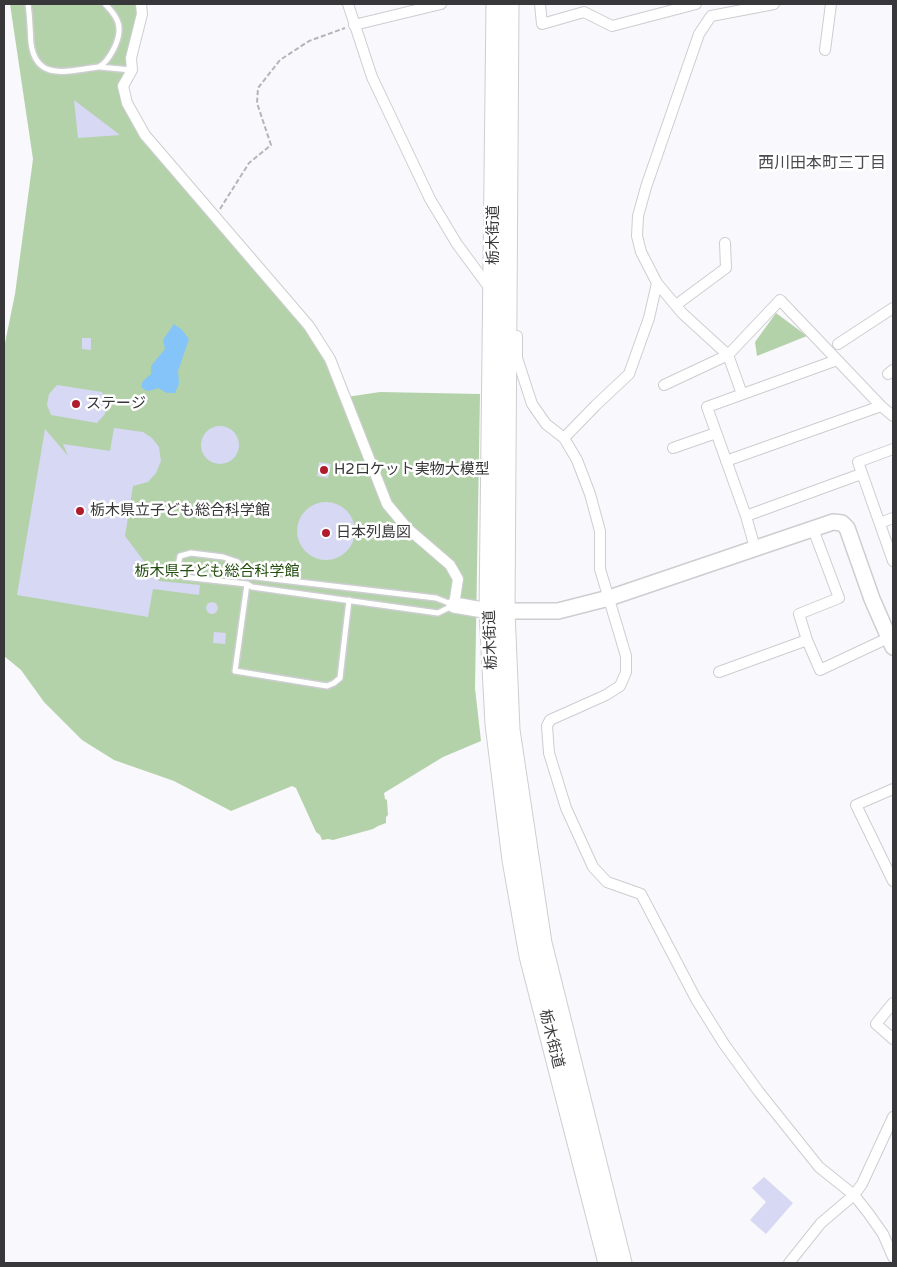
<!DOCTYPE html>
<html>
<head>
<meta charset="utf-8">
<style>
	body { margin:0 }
	#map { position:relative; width:897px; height:1267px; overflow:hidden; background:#f8f8fd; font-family:"Varela Round",sans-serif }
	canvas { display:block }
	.frame { position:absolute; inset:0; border:5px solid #38383a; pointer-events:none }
</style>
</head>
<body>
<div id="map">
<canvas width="897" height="1267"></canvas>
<div class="frame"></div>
</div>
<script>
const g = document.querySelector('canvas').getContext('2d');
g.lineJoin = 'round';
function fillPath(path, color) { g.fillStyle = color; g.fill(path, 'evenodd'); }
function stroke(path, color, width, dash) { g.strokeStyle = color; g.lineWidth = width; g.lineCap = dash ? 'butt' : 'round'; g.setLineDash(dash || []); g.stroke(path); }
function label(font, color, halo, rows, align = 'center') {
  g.font = font + ' "Varela Round","Noto Sans JP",sans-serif'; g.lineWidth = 5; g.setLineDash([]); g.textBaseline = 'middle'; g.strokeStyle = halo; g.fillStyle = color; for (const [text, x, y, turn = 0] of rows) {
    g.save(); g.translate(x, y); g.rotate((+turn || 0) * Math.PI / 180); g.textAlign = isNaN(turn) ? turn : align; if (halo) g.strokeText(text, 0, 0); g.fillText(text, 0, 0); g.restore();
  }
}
const green = new Path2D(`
	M10,4h126l3,11 -12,56 -10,15 8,24 15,28 87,97 78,95 20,32 15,36 40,-6 100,2 -5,294 6,53 -38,16 -59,36 1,6 2,1 1,15 -2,2v6l-8,3 -5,3 -40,11 -5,-1 -6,1 -2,-5 -4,-3 -20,-44 -4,-2 -61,25 -57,-30 -60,-21 -32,-20 -38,-38 -23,-32 -17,-14v-308l11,-54 18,-135z
	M776,313l31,23 -50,20 -2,-14z`);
const water = new Path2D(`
	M174,324l8,6 7,9 -11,32 1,13 -4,9h-8l-9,-5 -5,2 -6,1 -6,-4 2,-6 8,-7v-8l14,-17 -2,-9z`);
const building = new Path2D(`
	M74,100l46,35 -42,3z
	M82,338h9v12l-9,-1z
	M57,385l45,7 4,10 -1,12 -8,9 -46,-8 -4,-10 2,-11z
	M201 445a19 19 0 1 1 38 0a19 19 0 1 1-38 0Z
	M114,428l29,4 9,6 7,9 2,14 -5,12 -8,9 -15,4 -8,50 34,45 41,4 -1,10 -46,-6 -5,28 -131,-22 28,-166 23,27 -5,-12 47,7z
	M319,462l12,2 -3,14 -11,-2z
	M297 531a29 29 0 1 1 58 0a29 29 0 1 1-58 0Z
	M206 608a6 6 0 1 1 12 0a6 6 0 1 1-12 0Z
	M214,632l12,1 -1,11 -12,-1z
	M764,1177l29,26 -27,31 -16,-14 16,-18 -14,-14z`);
const path = new Path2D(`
	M220,209l29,-46 22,-18 -14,-42 1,-15 22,-28 29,-19 36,-13`);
const lane = new Path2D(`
	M28,4c2,13 2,25 3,39 5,40 39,27 68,24 10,-6 21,-26 20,-39 0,-9 -8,-18 -14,-24
	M100,67l31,3
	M191,553l32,4 15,5 9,14 189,22 18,7 -16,8 -186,-26 -5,-3 -63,-7 -7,-7 3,-14z
	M247,584l-12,87 92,15 7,-3 6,-5 9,-78`);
const street = new Path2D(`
	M141,4l1,10 -11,44 1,12 -9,16 4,17 18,32 164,191 21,33 57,145 20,24 43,37 8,14 -4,26
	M348,4l24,73 58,122 27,45 34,46
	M540,4l2,20 42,-12 28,14 84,-22
	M354,25l87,-21
	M825,50l6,-46
	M676,305l50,-37 -1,-25
	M517,336v22l15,46 14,20 18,14 13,22 13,34 10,37v38l26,87v16l-6,14 -14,9 -56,25 -3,6 2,27 17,55 27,59 14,15 34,12 55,105 28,45 35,48 60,75 35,28 15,19 14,20 10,23
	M838,344l55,-36
	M888,374l5,-4
	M664,385l64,-30 52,-55 101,106 12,10
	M742,394l-14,-39 -46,-42 -25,-30 -16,-31 -4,-16 1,-20 8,-29 53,-153 12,-18 63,-12
	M564,438l32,-33 33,-31 20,-56 8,-35
	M673,448l43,-15
	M893,449l-35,13 35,99
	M726,461l155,-55
	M746,516l115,-42
	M880,523l13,-5
	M813,529l26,69 -40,16 8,26 13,30 68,-32
	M755,548l-9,-32 -39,-109 130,-47
	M719,672l88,-32
	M893,789l-37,16 37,76
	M893,1003l-17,21 17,15
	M789,1263l32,-40 33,-28 8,-11 31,-67`);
const secondary = new Path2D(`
	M454,605l35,6h69l51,-13 224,-76 9,1 5,5 25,71 21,48`);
const highway = new Path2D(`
	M496,4l-7,607 6,113 17,136 17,96 79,307
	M509,4l-4,607 5,119 32,213 80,320`);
const markers = [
	[76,404,5,"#af1c2e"],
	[324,470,5,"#af1c2e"],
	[80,511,5,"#af1c2e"],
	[326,533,5,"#af1c2e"]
];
const streetNames = [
	["栃木街道",494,235,-90],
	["栃木街道",491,640,-92],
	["栃木街道",551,1039,76]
];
const poiNames = [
	["ステージ",86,404],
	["H2ロケット実物大模型",334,470],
	["栃木県立子ども総合科学館",90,511],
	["日本列島図",336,533]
];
const parkNames = [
	["栃木県子ども総合科学館",217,572]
];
const neighbourhoodNames = [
	["西川田本町三丁目",822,164]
];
fillPath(green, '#b4d2a9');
fillPath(water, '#85c4f8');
fillPath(building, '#d6d8f4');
stroke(lane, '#cdcdd2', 8);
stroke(street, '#cdcdd2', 12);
stroke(secondary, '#cdcdd2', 18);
stroke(highway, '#cdcdd2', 21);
stroke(path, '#b5b5b9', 2, [5, 2.5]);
stroke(lane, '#fff', 5);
stroke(street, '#fff', 10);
stroke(secondary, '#fff', 15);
stroke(highway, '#fff', 19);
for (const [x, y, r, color] of markers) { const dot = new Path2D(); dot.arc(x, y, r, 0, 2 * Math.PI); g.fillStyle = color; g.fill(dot); stroke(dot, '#fff', 2); }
label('15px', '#38383a', '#fff', streetNames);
label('15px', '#38383a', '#fff', poiNames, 'left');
label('15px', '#234e0f', '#fff', parkNames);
label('16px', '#4a4b4e', '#fff', neighbourhoodNames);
</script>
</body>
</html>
